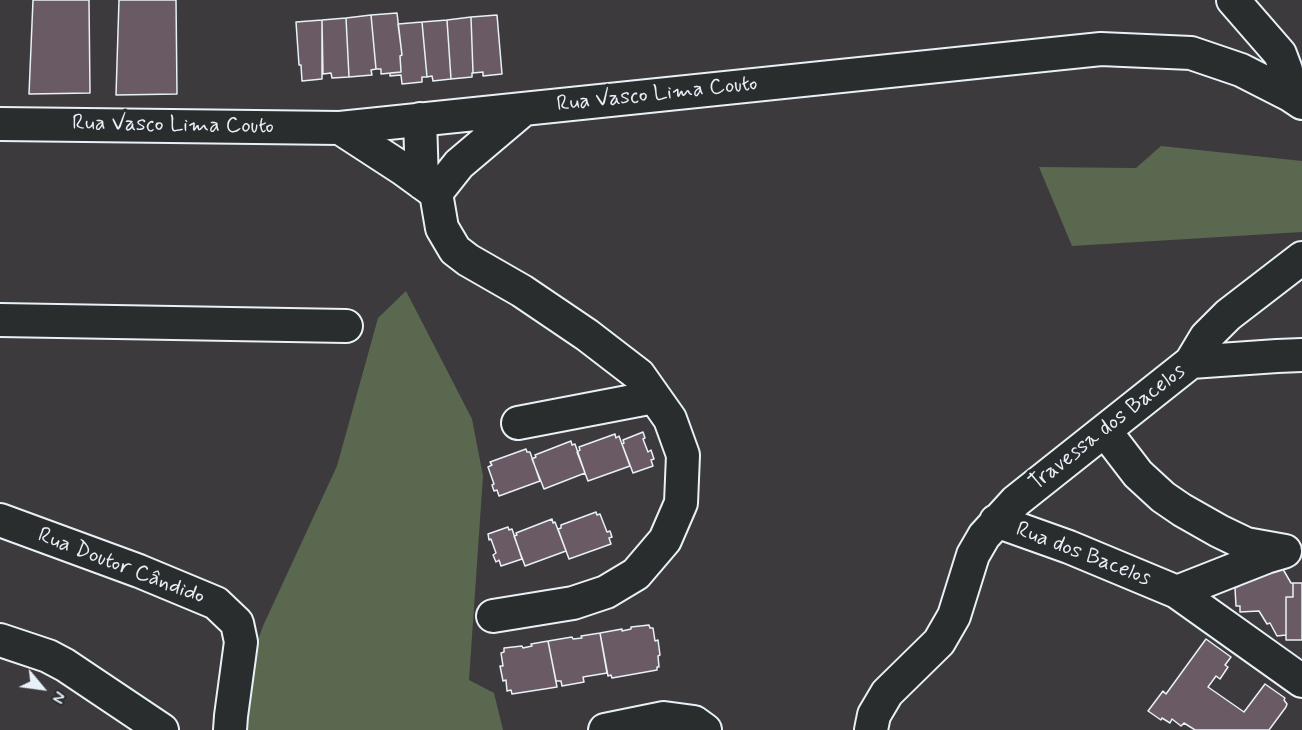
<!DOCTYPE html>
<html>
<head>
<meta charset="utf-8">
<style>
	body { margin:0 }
	#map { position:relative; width:1302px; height:730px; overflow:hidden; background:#3d3a3e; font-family:Mynerve,sans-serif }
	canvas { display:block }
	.north { position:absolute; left:12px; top:658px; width:60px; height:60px; -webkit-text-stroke:4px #2a2d2e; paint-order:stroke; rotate:119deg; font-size:16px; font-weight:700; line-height:24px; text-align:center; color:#e8f1f8 }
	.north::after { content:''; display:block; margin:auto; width:21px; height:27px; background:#e8f1f8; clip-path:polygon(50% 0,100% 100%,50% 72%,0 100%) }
</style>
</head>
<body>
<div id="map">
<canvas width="1302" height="730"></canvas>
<div class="north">N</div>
</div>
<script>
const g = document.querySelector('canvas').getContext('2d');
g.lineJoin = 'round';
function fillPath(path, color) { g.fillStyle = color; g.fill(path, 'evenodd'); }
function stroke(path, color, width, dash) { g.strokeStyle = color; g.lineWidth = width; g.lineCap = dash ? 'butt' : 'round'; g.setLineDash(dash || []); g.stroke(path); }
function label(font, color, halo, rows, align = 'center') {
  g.font = font + ' Mynerve,sans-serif'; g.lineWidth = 6; g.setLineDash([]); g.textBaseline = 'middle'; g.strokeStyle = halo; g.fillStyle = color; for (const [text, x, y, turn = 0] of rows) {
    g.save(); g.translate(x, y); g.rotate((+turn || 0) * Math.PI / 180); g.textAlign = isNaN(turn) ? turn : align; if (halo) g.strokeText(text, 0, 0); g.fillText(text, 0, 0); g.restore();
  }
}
const green = new Path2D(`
	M1161,146l141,15v71l-230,14 -33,-79 97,1z
	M406,291l66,128 11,57 -14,204 25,13 9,37h-262l5,-56 17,-48 74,-160 41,-148z`);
const building = new Path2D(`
	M33,0h56l1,93 -61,1z
	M119,0h57l1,94 -61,1z
	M397,13l5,42 -2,1 1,16 -20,2v-5h-5l-5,-54z
	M371,15l5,54 -5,1 1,5 -23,2 -3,-59z
	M497,15l5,59 -19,2v-4l-10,1 -2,-56z
	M471,17l2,56h-1v4l-21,2 -4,-59z
	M346,18l3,59 -17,1 -1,-5 -8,1 -1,-54z
	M322,20v59l-20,2 -1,-16h-2l-3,-43z
	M447,20l4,59 -18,2 -1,-5 -5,1 -5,-55z
	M422,22l5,55h-5v5l-20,2 -1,-9 -11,1v-3l11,-1 -1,-16 2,-1 -4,-31z
	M643,432l2,6 -2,1 5,13 3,-2 3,9 -3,1 2,6 -20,7 -11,-29 2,-1 -1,-3z
	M615,434l1,4 3,-2 11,30 -42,15 -11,-29 3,-2 -1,-3z
	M571,441l1,4 3,-1 10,29 -41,16 -12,-30 4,-2 -1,-2z
	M526,449l1,3h3l10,29 -41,15 -2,-6 -3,1 -2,-6 2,-1 -6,-17 4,-2 -2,-3z
	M596,512l1,3 3,-1 7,18 3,-1 2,6 -3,1 2,6 -42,15 -11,-30 3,-1v-3z
	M552,519l1,4 2,-1 11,29 -41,15 -11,-30 3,-1 -1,-2z
	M508,527l1,3 3,-1 10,30 -21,7 -2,-6 -3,2 -3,-7 3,-2 -5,-14 -2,1 -1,-6z
	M1280,564l11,19h2v14h-7v38l-9,1 -7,-13 -3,1 -8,-13 -19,1v-6h-4l-1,-18z
	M1293,583h9v57h-16v-43h7z
	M649,625l1,3h3l2,13 3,-1 2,15 -2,1 1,11h-2v3l-45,8 -1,-3 -3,1 -8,-43 22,-4v2l9,-2v-2z
	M600,633l7,40 -24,4 1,5 -22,4 -1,-5h-5l-8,-40 24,-4 1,2 9,-1 -1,-2z
	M1206,639l25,18 -6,8 3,2 -8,12 -4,-3 -8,11 36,25 21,-28 20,14 -1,2 3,4 -1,3 -17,23h-74l-11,-7 -3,3 -9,-7 -2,4 -8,-5 -1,2 -13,-9 15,-20 3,3z
	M548,641l9,46 -45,7 -1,-4 -4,1 -1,-11 -3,1 -3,-15h3l-2,-13 3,-1v-4l18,-2 1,2 9,-2 -1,-2z`);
const minor = new Path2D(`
	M1233,0l47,54 6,16 4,25
	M420,119l2,64
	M0,124l340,4 761,-79 90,4 50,17 49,25 12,8
	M340,128l63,41 33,24 6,35 13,22 13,10 54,31 65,44 52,40 31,44 13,36 -2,48 -16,37 -29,34 -30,18 -33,11 -80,13
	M436,193l23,-29 65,-55
	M0,320l346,6
	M1191,362l15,-25 22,-22 74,-57
	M518,423l136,-26
	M1105,431l33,43 25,23 19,13 37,21 27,13 39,7
	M0,520l139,51 77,32 21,20 4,19 -10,74 -1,14
	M996,521l73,26 108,45 125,89
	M1177,592l89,-35 17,-5
	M0,640l48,16 17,9 97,65
	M605,730l59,-12 30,4 11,8
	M871,730l3,-15 13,-22 52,-51 15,-26 19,-61 11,-19 32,-35 175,-139 86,-6 25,-1`);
const streetNames = [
	["Rua Vasco Lima Couto",657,95,-6],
	["Rua Vasco Lima Couto",173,126,1],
	["Travessa dos Bacelos",1108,428,-38],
	["Rua dos Bacelos",1083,555,21],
	["Rua Doutor Cândido",121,567,21]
];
fillPath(green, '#5b6850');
fillPath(building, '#6a5a64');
stroke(building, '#e8f1f8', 1.5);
stroke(minor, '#e8f1f8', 36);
stroke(minor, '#2a2d2e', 32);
label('22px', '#e8f1f8', '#2a2d2e', streetNames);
</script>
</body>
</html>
